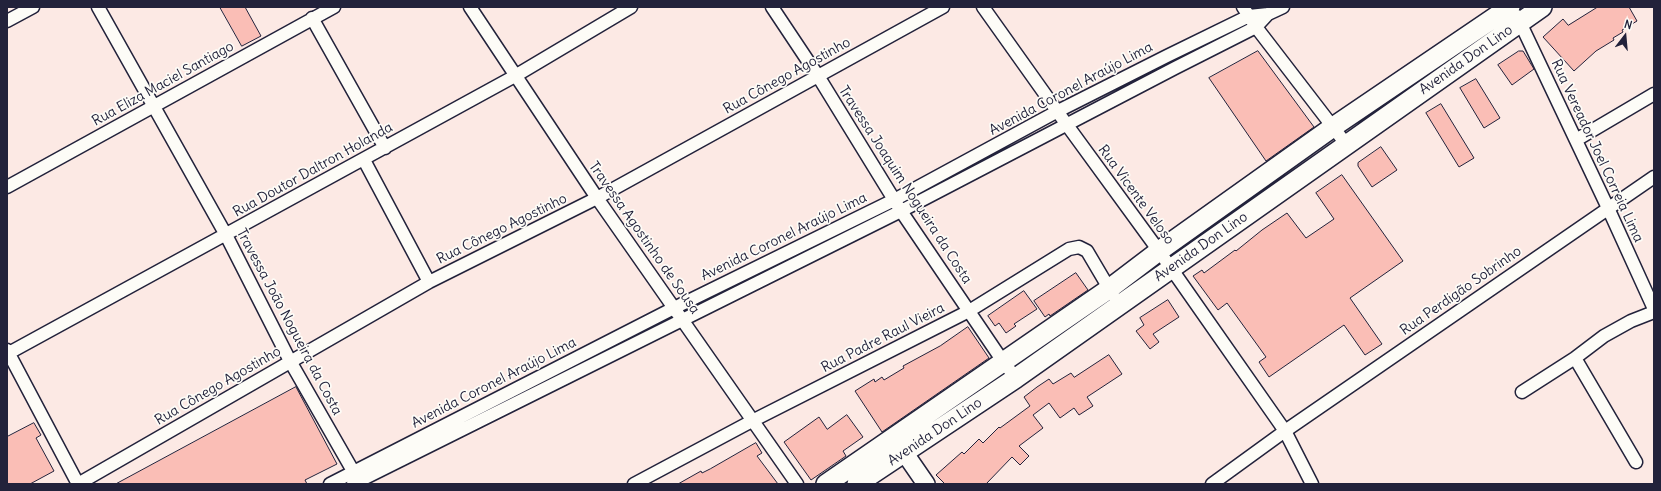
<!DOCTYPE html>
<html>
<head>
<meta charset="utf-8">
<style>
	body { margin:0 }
	#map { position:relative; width:1661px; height:491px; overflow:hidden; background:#fce9e4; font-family:Delius,sans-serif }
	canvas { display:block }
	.frame { position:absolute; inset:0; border:8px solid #22223b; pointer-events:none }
	.north { position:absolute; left:1605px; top:16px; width:40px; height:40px; -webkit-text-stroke:3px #fdfcf7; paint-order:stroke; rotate:16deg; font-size:11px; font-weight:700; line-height:16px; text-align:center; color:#22223b }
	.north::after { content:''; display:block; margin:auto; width:14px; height:18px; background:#22223b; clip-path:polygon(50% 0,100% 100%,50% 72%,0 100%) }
</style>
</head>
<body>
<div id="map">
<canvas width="1661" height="491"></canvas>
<div class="frame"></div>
<div class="north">N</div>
</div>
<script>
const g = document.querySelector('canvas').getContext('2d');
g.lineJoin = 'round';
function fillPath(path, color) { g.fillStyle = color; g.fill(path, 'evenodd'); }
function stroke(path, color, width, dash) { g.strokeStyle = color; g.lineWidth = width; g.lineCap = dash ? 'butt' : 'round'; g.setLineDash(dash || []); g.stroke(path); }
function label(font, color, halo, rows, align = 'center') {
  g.font = font + ' Delius,sans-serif'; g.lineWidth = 3.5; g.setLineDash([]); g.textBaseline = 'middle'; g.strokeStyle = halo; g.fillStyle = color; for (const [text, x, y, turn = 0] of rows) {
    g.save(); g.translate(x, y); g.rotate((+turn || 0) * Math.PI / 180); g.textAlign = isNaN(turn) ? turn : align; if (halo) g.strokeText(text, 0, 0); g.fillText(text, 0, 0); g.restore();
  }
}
const building = new Path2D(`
	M220,7h25l16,29 -19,10z
	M1598,7h31l8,14 -15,9 1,2 -10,6 1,2 -18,11 -22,20 -31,-34 20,-18 5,6z
	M1258,51l56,76 -48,34 -57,-83z
	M1519,51h4l11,18 -22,16 -14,-20z
	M1476,79l24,39 -16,10 -24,-40z
	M1441,104l33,54 -15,9 -33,-54z
	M1381,147l16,23 -25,17 -14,-21v-3z
	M1342,175l61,86 -53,37 32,46 -17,11 -21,-30 -75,52 -10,-15 7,-5 -39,-54 -9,7 -25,-34 9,-6 2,3 31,-23 1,1 26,-21 25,-17 19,25 28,-19 -18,-26z
	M1076,273l12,17 -38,26 -1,-2 -4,3 -11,-16z
	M1024,291l13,18 -23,15 2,2 -10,7 -7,-10 -4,3 -7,-10z
	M1168,300l11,17 -26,17 6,8 -9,7 -14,-18 8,-6 -4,-7z
	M968,327l21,31 -107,74 -27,-41 19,-12 1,3 7,-5 2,3 20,-12 -1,-2 37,-20z
	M1109,355l13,19 -35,23 6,9 -14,9 -5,-7 -14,10 -11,-15 -16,12 10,13 -24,18 10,10 -9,9 -8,-8 -26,27h-41l-9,-9 26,-23 2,2 15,-15 4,4 16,-16 1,1 30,-22 -6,-9 13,-10 12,-8 4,5 18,-11 3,4z
	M296,387l41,77 -32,16 2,4h-191z
	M847,415l16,22 -20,14 3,5 -35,24 -27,-38 35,-25 8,12z
	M34,423l7,12 -5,3 18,33 -24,13h-23v-47z
	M756,443l6,10 -5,3 21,28h-100l23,-13 1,2 8,-4z`);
const street = new Path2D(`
	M98,7l128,228 64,126 67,117
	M470,7l127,191 200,286
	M772,7l46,69 83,135 103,152 12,15
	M983,7l84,118 92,126 126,180 27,53
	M1243,7l13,20 90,117
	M1517,16l91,192 46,101
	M312,18l73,130
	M7,21l26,-14
	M1576,140l78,-46
	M364,160l65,122
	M7,187l327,-180
	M7,350l71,134
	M7,354l508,-278 116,-69
	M1575,358l61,104
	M1522,392l53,-34 29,-22 27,-15 23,-9
	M78,484l351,-202 168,-84 346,-191
	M330,484l344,-176 220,-108 164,-89 109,-55 82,-40 19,-2 15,-7
	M353,484l548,-273 274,-143 81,-41 12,-13
	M634,484l118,-63 217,-110 100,-62 10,-2 8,4 26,44
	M1212,484l73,-53 369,-254`);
const secondary = new Path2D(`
	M897,442l29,42`);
const primary = new Path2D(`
	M826,484l283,-195 50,-38 174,-124 177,-120
	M857,484l159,-106 526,-371`);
const streetNames = [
	["Avenida Don Lino",1466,60,-35],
	["Rua Cônego Agostinho",787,76,-29],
	["Rua Eliza Maciel Santiago",163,84,-29],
	["Avenida Coronel Araújo Lima",1071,89,-28],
	["Rua Vereador Joel Correia Lima",1597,151,65],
	["Rua Doutor Daltron Holanda",313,170,-29],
	["Travessa Joaquim Nogueira da Costa",905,185,57],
	["Rua Vicente Veloso",1136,195,54],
	["Rua Cônego Agostinho",502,229,-26],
	["Avenida Coronel Araújo Lima",784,237,-26],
	["Travessa Agostinho de Sousa",644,238,55],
	["Avenida Don Lino",1201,247,-35],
	["Rua Perdigão Sobrinho",1461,291,-35],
	["Travessa João Nogueira da Costa",289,322,62],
	["Rua Padre Raul Vieira",883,338,-27],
	["Avenida Coronel Araújo Lima",494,383,-27],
	["Rua Cônego Agostinho",218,386,-30],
	["Avenida Don Lino",935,432,-34]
];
fillPath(building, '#fabeb6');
stroke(building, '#22223b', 1);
stroke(street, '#22223b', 15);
stroke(secondary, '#22223b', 20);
stroke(primary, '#22223b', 22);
stroke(street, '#fdfcf7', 12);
stroke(secondary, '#fdfcf7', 17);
stroke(primary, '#fdfcf7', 19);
label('14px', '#22223b', '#fdfcf7', streetNames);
</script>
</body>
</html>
